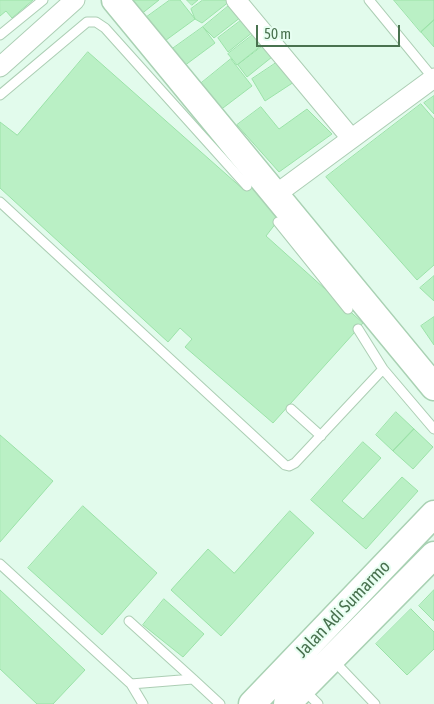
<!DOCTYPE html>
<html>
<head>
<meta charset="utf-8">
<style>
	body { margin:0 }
	#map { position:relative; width:434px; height:704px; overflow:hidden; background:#e2fbec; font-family:"Asap Condensed",sans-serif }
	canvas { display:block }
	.scale { position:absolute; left:256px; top:25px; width:144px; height:22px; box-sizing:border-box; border:2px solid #49724f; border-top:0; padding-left:6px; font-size:15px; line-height:18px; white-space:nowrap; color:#49724f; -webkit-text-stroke:4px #e7fef1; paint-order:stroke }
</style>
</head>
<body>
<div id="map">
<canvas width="434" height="704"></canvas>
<div class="scale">50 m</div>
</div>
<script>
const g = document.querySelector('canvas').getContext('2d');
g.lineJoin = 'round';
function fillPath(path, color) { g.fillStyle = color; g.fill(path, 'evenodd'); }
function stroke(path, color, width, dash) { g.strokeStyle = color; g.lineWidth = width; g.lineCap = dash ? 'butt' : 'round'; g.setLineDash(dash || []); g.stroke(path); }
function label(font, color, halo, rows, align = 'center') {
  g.font = font + ' "Asap Condensed",sans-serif'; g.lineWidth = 4; g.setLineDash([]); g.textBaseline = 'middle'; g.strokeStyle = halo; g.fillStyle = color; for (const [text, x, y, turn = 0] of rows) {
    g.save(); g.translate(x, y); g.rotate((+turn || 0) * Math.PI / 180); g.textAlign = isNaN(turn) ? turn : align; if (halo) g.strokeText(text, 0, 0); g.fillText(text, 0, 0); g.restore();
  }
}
const building = new Path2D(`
	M0,0h33l-21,18 -6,-7 -6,5z
	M128,0h31l-19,15z
	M170,0h10l15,19 -33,24 -18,-24z
	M187,0h11l-6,5z
	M203,0h26l1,1 -28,22 -7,-4 -4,-10z
	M394,0h40v20l-13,12z
	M231,4l10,13 -27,21 -11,-11z
	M243,19l10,13 -25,20 -10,-14z
	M434,20v27l-13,-15z
	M203,27l12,16 -35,26 -12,-17z
	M254,34l8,11 -25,20 -9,-11z
	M263,46l9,11 -25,20 -9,-12z
	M88,52l156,138 8,-10 31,34 -17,22 97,87 -90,100 -88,-76 7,-8 -12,-11 -12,14 -168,-154v-66l17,13z
	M231,59l21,27 -33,25 -20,-26z
	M279,61l15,21 -29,19 -13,-22z
	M434,96v18l-10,-11z
	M421,104l13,15v146l-17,15 -91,-103z
	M261,107l18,22 28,-20 25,25 -53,38 -42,-47z
	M434,276v25l-14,-13z
	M434,317v28l-13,-19z
	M396,412l18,17 -21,22 -17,-16z
	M414,429l19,18 -20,22 -20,-18z
	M0,435l53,46 -53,61z
	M363,442l18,16 -39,43 21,18 39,-42 16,14 -52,58 -55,-49z
	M83,506l74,67 -55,62 -74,-67z
	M290,511l24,22 -93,103 -50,-46 37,-41 26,24z
	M0,590l85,80 -32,34h-16l-37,-35z
	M434,590v31l-15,-15z
	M164,599l40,35 -21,23 -40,-32z
	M411,609l23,23v17l-27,26 -31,-31z`);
const lane = new Path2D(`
	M369,0l64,78
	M0,35l43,-35
	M0,95l87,-73h9l9,6 142,158
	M0,202l285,263 4,1 6,-3 88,-94
	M278,222l70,87
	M358,329l25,40 51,60
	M291,409l30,27
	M0,564l131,120 62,-5 27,25
	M129,621l64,58
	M333,660l42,44
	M131,684l12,20
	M304,690l14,14`);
const street = new Path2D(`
	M236,0l115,138
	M0,67l75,-67
	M275,195l159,-117`);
const secondary = new Path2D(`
	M115,0l319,387
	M252,704l182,-190
	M287,704l147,-149`);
const streetNames = [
	["Jalan Adi Sumarmo",343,609,-46]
];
fillPath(building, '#baf0c5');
stroke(building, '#9be2a8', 1);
stroke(lane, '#acceb4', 11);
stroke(street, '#acceb4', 21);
stroke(secondary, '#a9d1b3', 29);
stroke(lane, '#fff', 9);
stroke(street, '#fff', 19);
stroke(secondary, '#fff', 26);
label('18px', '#49724f', '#e7fef1', streetNames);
</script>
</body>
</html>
